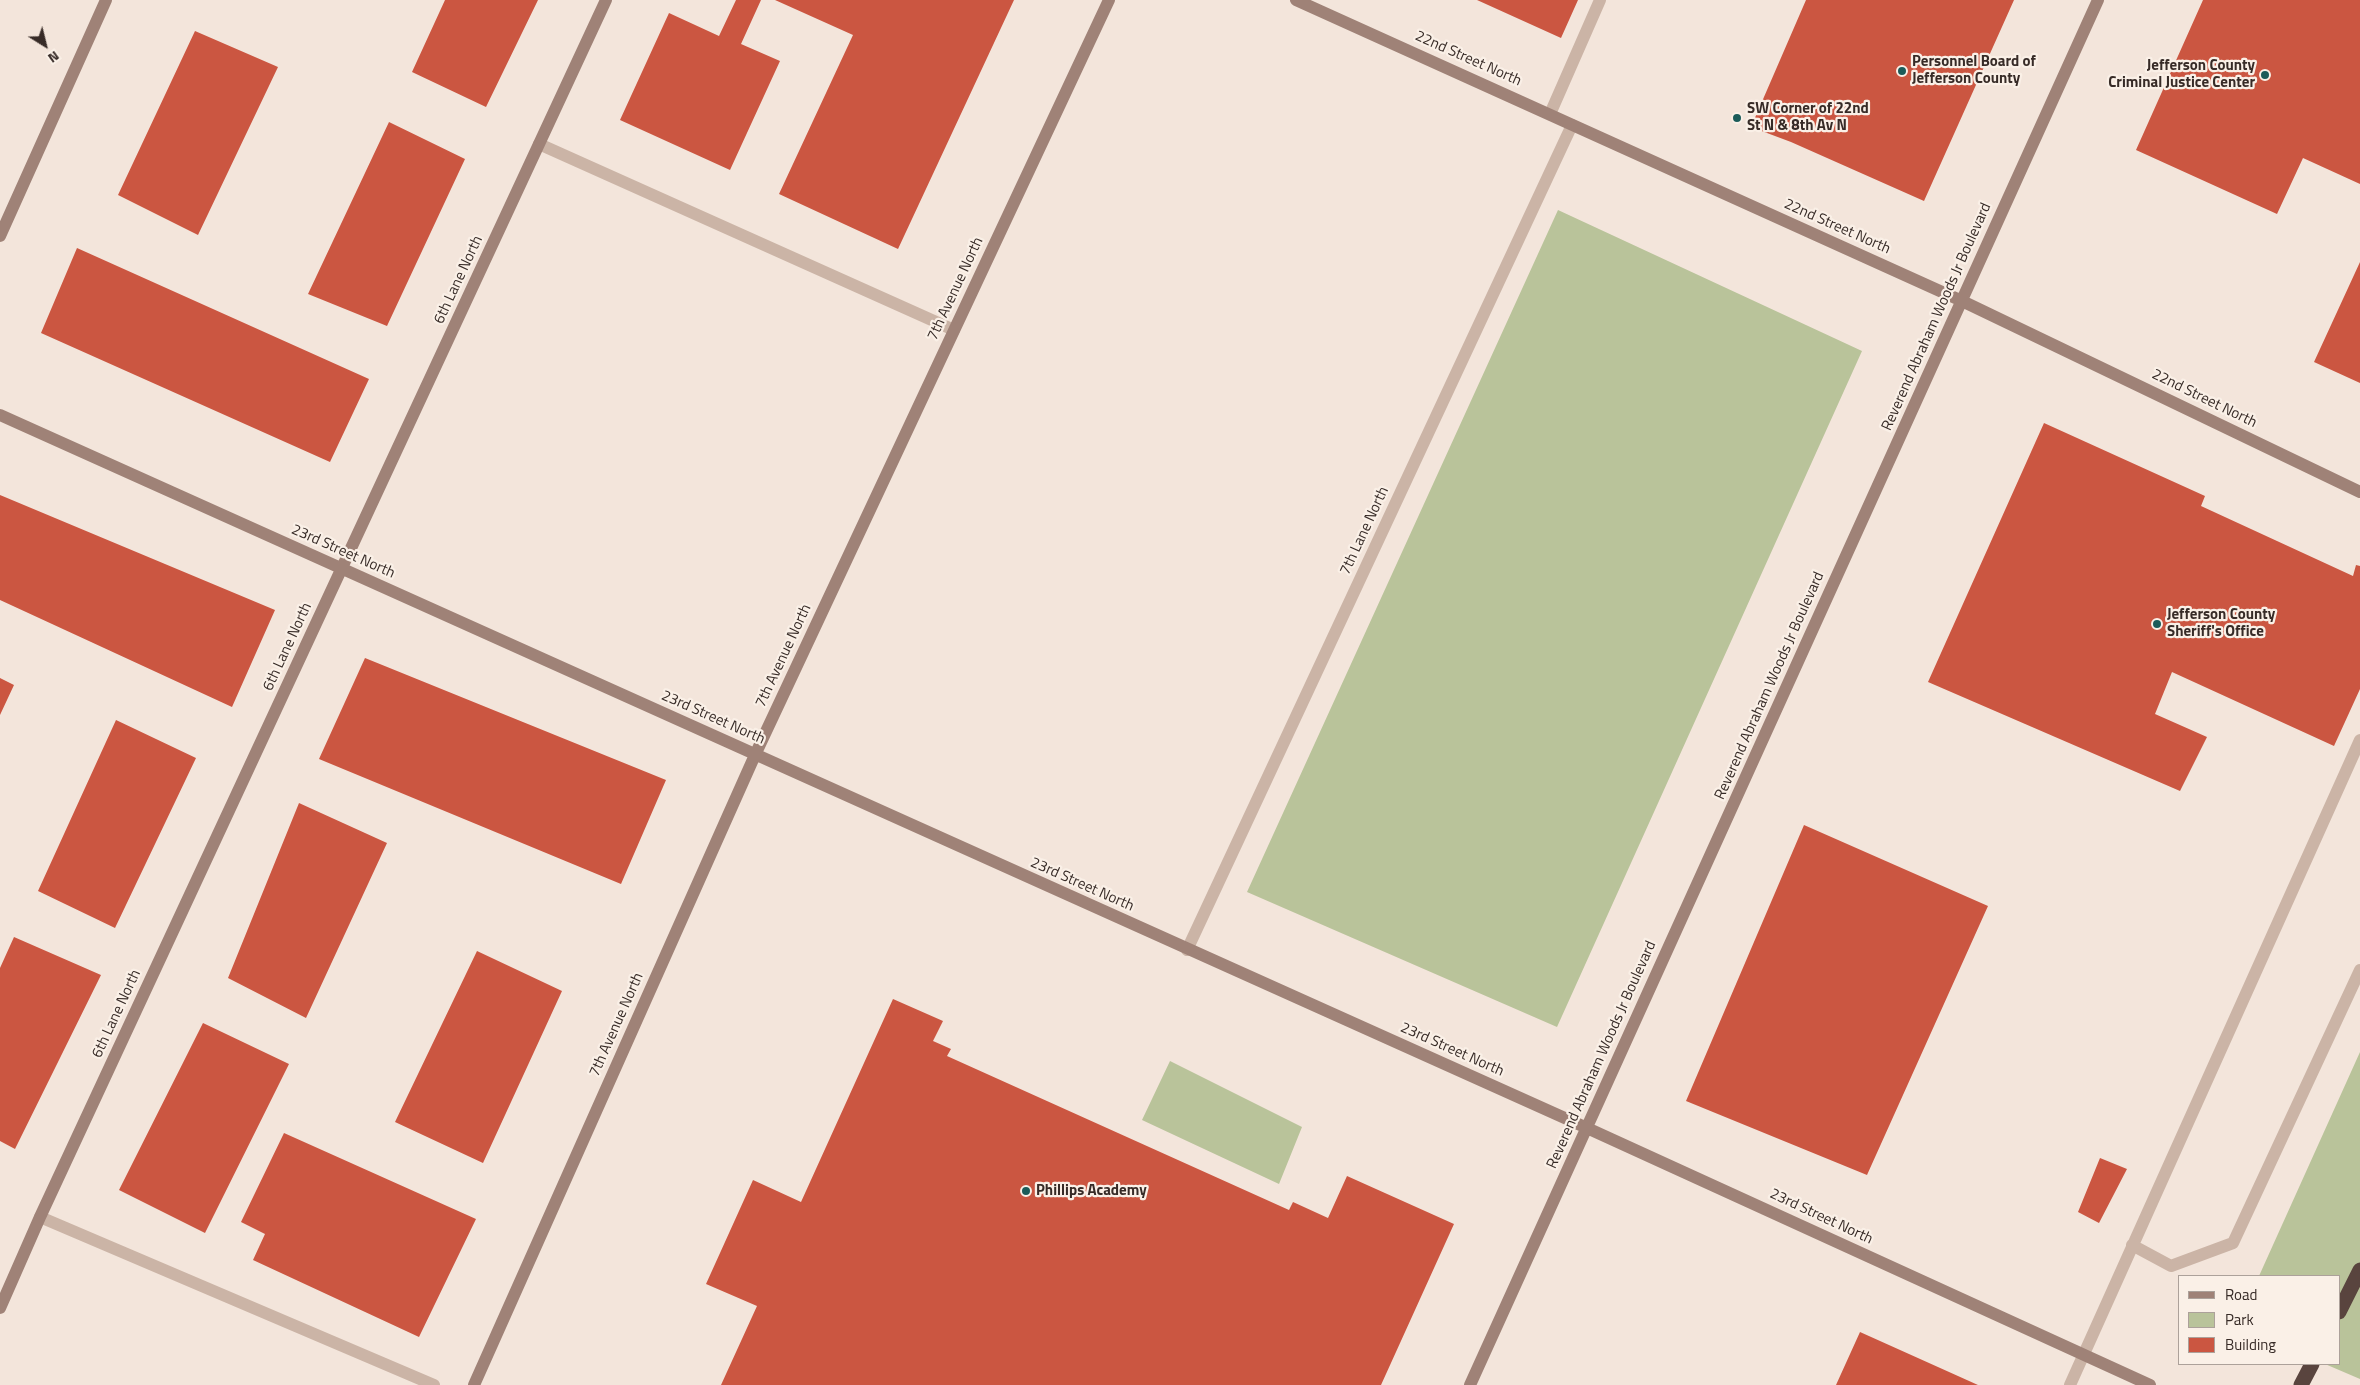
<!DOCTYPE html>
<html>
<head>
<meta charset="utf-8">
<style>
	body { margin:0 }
	#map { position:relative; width:2360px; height:1385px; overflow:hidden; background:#f3e5db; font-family:"Titillium Web",sans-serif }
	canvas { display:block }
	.legend { position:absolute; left:2178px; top:1275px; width:162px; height:90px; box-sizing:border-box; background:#faf0e7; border:1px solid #aca19a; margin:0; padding:6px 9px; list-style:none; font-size:15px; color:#372b27 }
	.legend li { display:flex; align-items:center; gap:10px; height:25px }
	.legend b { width:25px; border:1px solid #aca19a }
	.north { position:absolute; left:20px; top:20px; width:50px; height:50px; -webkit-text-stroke:4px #faf0e7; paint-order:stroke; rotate:144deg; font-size:14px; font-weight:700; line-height:20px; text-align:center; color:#372b27 }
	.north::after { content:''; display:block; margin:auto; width:18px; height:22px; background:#372b27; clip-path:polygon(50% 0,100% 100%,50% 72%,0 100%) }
</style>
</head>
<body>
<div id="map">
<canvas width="2360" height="1385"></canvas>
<ul class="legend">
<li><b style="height:6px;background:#9f8277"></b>Road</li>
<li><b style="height:14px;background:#b9c39a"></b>Park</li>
<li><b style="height:14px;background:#cb5641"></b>Building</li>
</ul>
<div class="north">N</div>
</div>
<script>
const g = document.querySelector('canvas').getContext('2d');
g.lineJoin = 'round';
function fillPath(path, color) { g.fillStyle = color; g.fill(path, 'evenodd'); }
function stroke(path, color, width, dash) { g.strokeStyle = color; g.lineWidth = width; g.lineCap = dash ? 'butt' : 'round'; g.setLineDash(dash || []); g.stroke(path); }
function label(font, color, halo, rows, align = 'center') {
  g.font = font + ' "Titillium Web",sans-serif'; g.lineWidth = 4.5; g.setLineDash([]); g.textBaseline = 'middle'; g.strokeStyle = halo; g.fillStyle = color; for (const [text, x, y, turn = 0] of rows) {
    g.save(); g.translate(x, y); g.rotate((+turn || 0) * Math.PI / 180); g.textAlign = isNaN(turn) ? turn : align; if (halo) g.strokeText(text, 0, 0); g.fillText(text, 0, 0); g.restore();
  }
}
const green = new Path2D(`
	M1558,210l304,141 -305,676 -310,-135z
	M2360,1052v327l-35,-15h14v-88h-80z
	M1170,1061l132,66 -23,57 -137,-64z`);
const building = new Path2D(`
	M445,0h93l-52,107 -74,-35z
	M736,0h25l-20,44 39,17 -50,109 -110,-50 49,-107 50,23z
	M775,0h239l-116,249 -119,-55 74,-159z
	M1477,0h101l-17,38z
	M1806,0h208l-90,201 -133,-59 -40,-15z
	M2203,0h157v184l-57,-26 -26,56 -141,-64z
	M195,31l83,36 -80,168 -80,-40z
	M389,122l76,37 -78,167 -79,-32z
	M77,248l292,131 -39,83 -289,-129z
	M2360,262v121l-46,-21z
	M2044,423l161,73 -4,10 152,70 3,-11 4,1v123l-26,57 -162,-74 -17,42 52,23 -27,54 -252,-109z
	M0,495l275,115 -43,97 -232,-107z
	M365,658l301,122 -45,104 -302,-125z
	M0,678l14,7 -14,30z
	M116,720l80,38 -81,170 -77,-37z
	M299,803l88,40 -81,175 -78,-40z
	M1804,825l184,81 -121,269 -181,-74z
	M14,937l87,38 -86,174 -15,-8v-173z
	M477,951l85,40 -79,172 -88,-41z
	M893,999l50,22 -10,20 18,8 -4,7 342,154 4,-8 35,16 19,-42 107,48 -73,161h-660l36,-79 -51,-22 47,-104 48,22z
	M203,1023l86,41 -84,169 -86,-43z
	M284,1133l192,86 -57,118 -166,-77 12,-26 -24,-12z
	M2100,1158l27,11 -28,54 -21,-11z
	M1860,1332l118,53h-142z`);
const lane = new Path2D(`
	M1550,114l50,-114
	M539,144l415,186
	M1187,950l385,-825
	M40,1217l394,168
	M2132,1245l39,21 62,-23 127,-273
	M2070,1385l290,-645`);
const secondary = new Path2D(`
	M1296,0l666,301 398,191
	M0,236l106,-236
	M0,415l1587,713 563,257
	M0,1308l40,-91 566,-1217
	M474,1385l281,-630 354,-755
	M1470,1385l628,-1385`);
const highway = new Path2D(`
	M2339,1312l21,-42
	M2301,1385l11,-21`);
const markers = [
	[1902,71,5,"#1b5b59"],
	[2265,75,5,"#1b5b59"],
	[1737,118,5,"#1b5b59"],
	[2157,624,5,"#1b5b59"],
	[1026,1191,5,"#1b5b59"]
];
const streetNames = [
	["22nd Street North",1468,59,24],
	["22nd Street North",1837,227,24],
	["6th Lane North",459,280,-65],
	["7th Avenue North",956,289,-65],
	["Reverend Abraham Woods Jr Boulevard",1937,317,-66],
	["22nd Street North",2204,399,26],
	["7th Lane North",1365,531,-65],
	["23rd Street North",343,552,24],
	["6th Lane North",288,647,-65],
	["7th Avenue North",784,656,-65],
	["Reverend Abraham Woods Jr Boulevard",1770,686,-66],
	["23rd Street North",713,718,24],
	["23rd Street North",1082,885,24],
	["6th Lane North",117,1014,-65],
	["7th Avenue North",617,1025,-66],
	["23rd Street North",1452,1050,24],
	["Reverend Abraham Woods Jr Boulevard",1602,1055,-66],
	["23rd Street North",1821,1217,25]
];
const poiNames = [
	["Personnel Board of",1912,62],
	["Jefferson County",1912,79],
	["Jefferson County",2255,66,"right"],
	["Criminal Justice Center",2255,83,"right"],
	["SW Corner of 22nd",1747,109],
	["St N & 8th Av N",1747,126],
	["Jefferson County",2167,615],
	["Sheriff's Office",2167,632],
	["Phillips Academy",1036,1191]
];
fillPath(green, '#b9c39a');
fillPath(building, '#cb5641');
stroke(lane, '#cbb4a6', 12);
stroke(secondary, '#9f8277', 12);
stroke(highway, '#59443e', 15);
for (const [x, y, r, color] of markers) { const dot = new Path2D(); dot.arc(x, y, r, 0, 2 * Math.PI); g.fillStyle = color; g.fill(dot); stroke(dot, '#faf0e7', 2); }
label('15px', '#372b27', '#faf0e7', streetNames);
label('bold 15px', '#372b27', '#faf0e7', poiNames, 'left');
</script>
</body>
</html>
